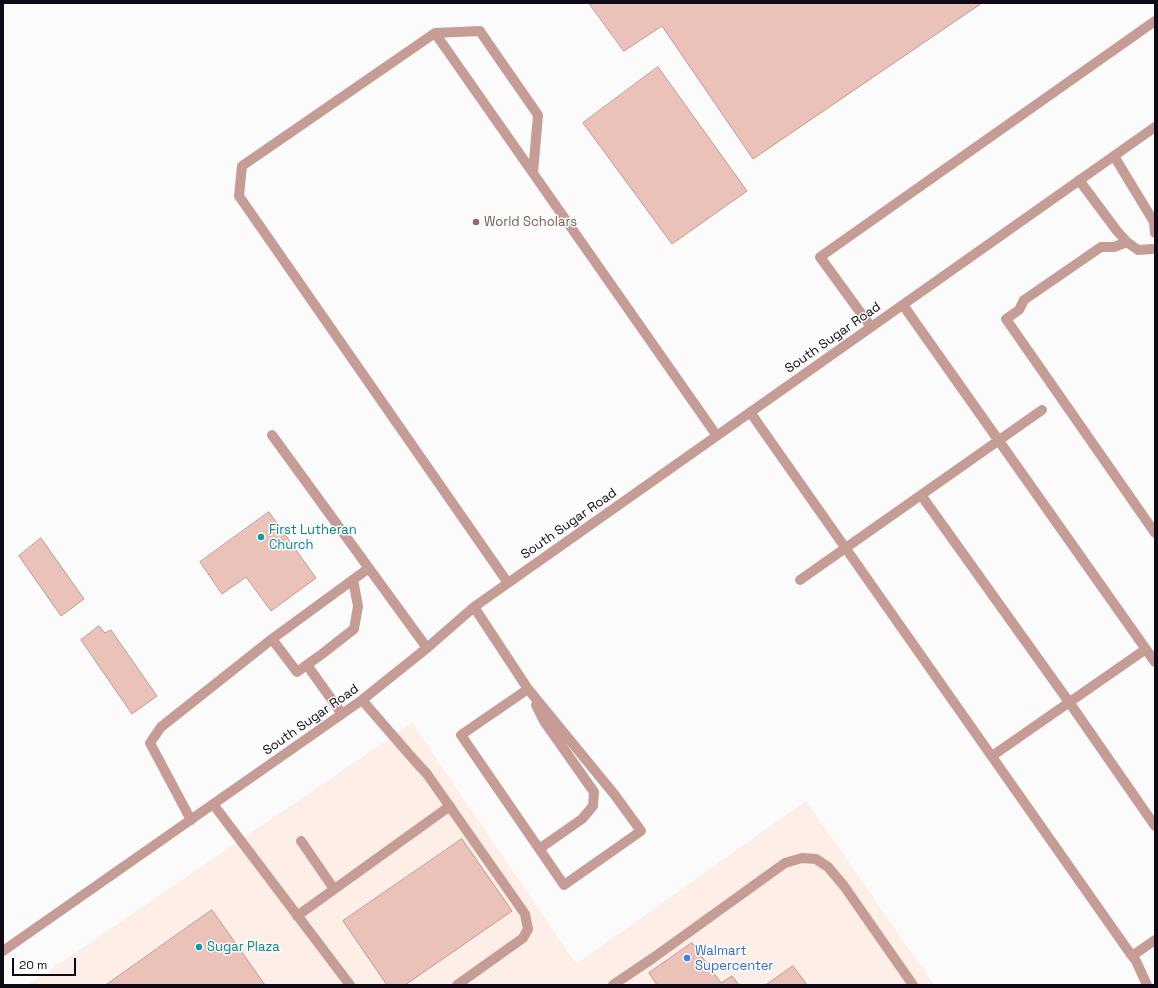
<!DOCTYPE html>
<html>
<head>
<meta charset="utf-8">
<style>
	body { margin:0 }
	#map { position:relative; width:1158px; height:988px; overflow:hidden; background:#fbfbfb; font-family:"Space Grotesk",sans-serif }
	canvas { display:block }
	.frame { position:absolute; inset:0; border:4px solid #0e0a16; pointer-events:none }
	.scale { position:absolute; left:12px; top:958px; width:64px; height:18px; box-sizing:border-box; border:2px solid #0e0a16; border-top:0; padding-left:5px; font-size:12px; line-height:14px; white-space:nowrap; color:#0e0a16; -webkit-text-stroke:3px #fbfbfb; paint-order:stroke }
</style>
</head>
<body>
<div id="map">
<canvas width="1158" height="988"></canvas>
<div class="frame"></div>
<div class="scale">20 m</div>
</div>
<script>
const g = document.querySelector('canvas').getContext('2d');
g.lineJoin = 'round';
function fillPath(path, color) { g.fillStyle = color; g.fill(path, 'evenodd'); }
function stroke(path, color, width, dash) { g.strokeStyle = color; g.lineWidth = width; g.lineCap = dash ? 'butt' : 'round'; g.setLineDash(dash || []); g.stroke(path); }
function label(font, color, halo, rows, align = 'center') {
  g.font = font + ' "Space Grotesk",sans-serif'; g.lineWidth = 3; g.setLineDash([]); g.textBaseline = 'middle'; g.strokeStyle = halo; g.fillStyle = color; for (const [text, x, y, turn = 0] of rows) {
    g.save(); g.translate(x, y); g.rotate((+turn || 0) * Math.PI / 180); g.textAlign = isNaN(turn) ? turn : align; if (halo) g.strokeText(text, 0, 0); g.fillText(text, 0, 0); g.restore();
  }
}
const commercial = new Path2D(`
	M412,723l164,241 230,-163 128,184h-906z`);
const building = new Path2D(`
	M589,3h393l-229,156 -91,-133 -38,25z
	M658,67l89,124 -75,53 -89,-121z
	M269,512l47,66 -45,33 -25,-34 -24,17 -22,-32z
	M41,538l43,61 -23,17 -42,-60z
	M99,626l6,7 6,-3 46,66 -25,18 -51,-74z
	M462,839l50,72 -107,74h-18l-44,-64z
	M212,910l53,75h-159z
	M692,943l29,40 11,-7 7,9h-82l-8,-12z
	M793,966l14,19h-41z`);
const lane = new Path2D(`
	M435,33l45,-2 6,9 52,75 -5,58
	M1114,156l40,66 1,11
	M1079,180l38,51 10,11 11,8 14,-1
	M1127,242l-13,5h-13l-77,53 -5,10 -13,9 149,214
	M903,305l252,357
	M871,327l-51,-70 335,-236
	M750,412l382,544 4,5 11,24
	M272,435l155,213
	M921,495l148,207 86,124
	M800,580l242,-170
	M508,583l-269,-387 3,-30 193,-133 282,403
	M474,607l54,82 -67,46 103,150 77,-54 -27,-37 -86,-105
	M272,639l25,33 25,-18 32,-25 4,-23 -5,-26
	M307,665l35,49
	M362,700l53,61 12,13 98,140 3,15 -5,9 -66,47
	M536,705l8,16 50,71 -1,14 -11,13 -43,30
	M992,756l154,-107
	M213,804l137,181
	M191,820l-41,-77 11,-16 111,-88 97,-71
	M301,841l33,48
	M297,916l153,-110
	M3,951l359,-251 65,-52 47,-41 681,-480
	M1132,956l23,-16
	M613,985l40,-27 132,-95 17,-5 14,1 12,8 16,19 69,99`);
const markers = [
	[476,222,4,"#8d6e63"],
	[261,537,4,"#0f9aa8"],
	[199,947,4,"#0f9aa8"],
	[687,958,4,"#3f7fe0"]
];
const educationNames = [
	["World Scholars",484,222]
];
const streetNames = [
	["South Sugar Road",833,338,-35],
	["South Sugar Road",569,524,-35],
	["South Sugar Road",311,720,-35]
];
const cultureNames = [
	["First Lutheran",269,530],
	["Church",269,545],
	["Sugar Plaza",207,947]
];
const shopNames = [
	["Walmart",695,951],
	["Supercenter",695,966]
];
fillPath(commercial, '#fdeee8');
fillPath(building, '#ebc2b9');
stroke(building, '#c09990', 1);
stroke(lane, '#c59d96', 10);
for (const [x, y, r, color] of markers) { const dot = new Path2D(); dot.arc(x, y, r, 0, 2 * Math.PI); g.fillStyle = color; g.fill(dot); stroke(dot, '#fbfbfb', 1.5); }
label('13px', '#785e54', '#fbfbfb', educationNames, 'left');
label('13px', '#0e0a16', '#fbfbfb', streetNames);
label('13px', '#0d838f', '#fbfbfb', cultureNames, 'left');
label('13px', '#366cbe', '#fbfbfb', shopNames, 'left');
</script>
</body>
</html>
